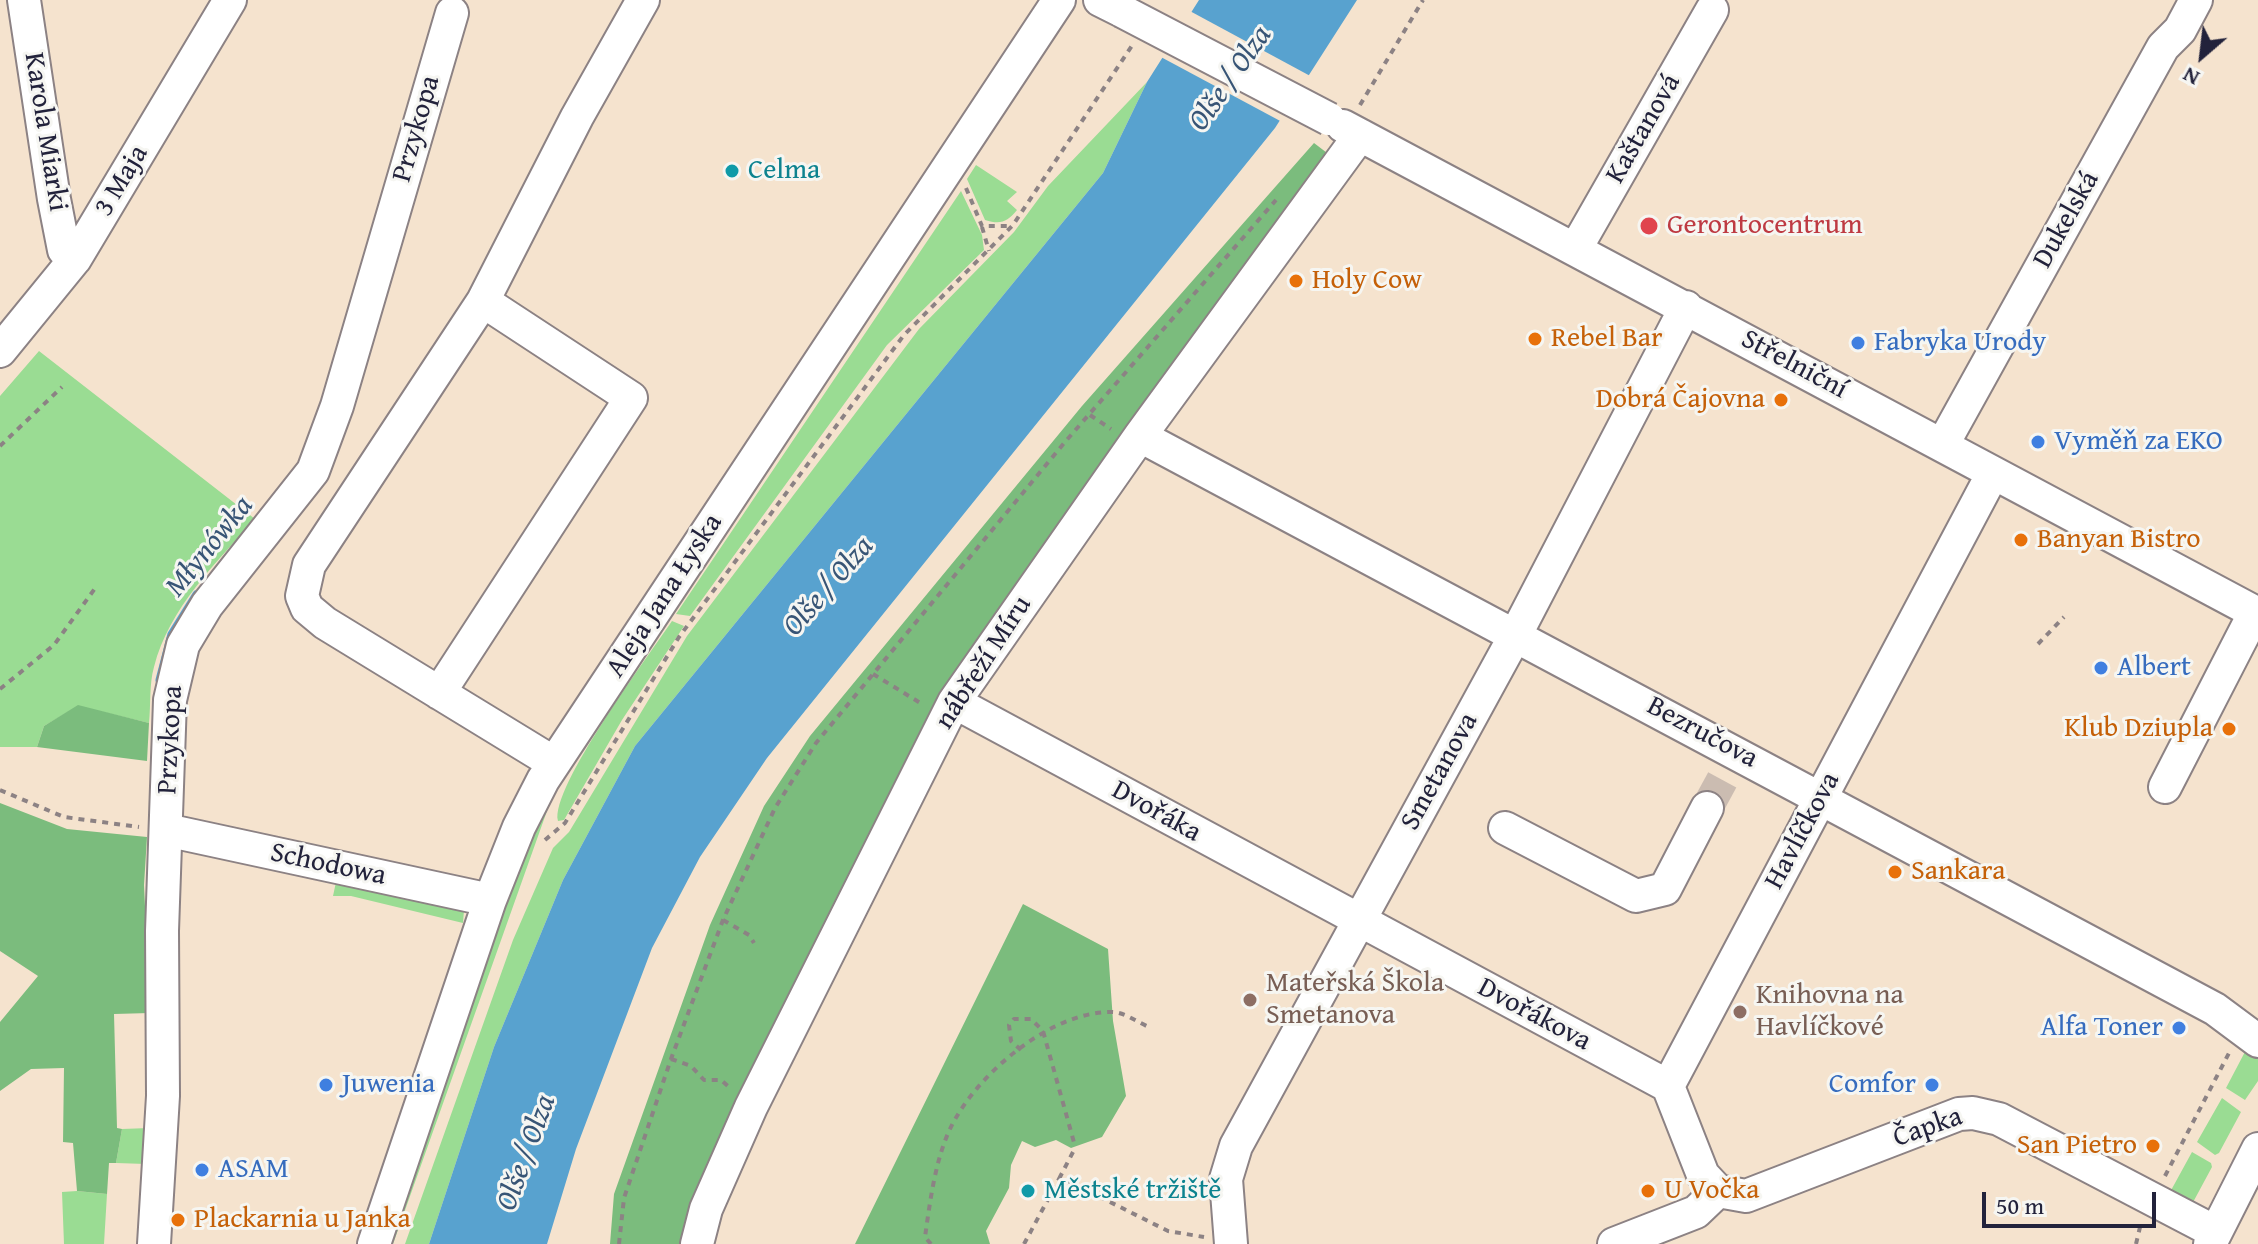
<!DOCTYPE html>
<html>
<head>
<meta charset="utf-8">
<style>
	body { margin:0 }
	#map { position:relative; width:2258px; height:1244px; overflow:hidden; background:#f5e3ce; font-family:"Gentium Book Plus",serif }
	canvas { display:block }
	.north { position:absolute; left:2162px; top:16px; width:80px; height:80px; -webkit-text-stroke:6px #f6f6f2; paint-order:stroke; rotate:208deg; font-size:22px; font-weight:700; line-height:32px; text-align:center; color:#22223b }
	.north::after { content:''; display:block; margin:auto; width:28px; height:36px; background:#22223b; clip-path:polygon(50% 0,100% 100%,50% 72%,0 100%) }
	.scale { position:absolute; left:1982px; top:1192px; width:174px; height:36px; box-sizing:border-box; border:4px solid #22223b; border-top:0; padding-left:10px; font-size:24px; line-height:28px; white-space:nowrap; color:#22223b; -webkit-text-stroke:6px #f6f6f2; paint-order:stroke }
</style>
</head>
<body>
<div id="map">
<canvas width="2258" height="1244"></canvas>
<div class="north">N</div>
<div class="scale">50 m</div>
</div>
<script>
const g = document.querySelector('canvas').getContext('2d');
g.lineJoin = 'round';
function fillPath(path, color) { g.fillStyle = color; g.fill(path, 'evenodd'); }
function stroke(path, color, width, dash) { g.strokeStyle = color; g.lineWidth = width; g.lineCap = dash ? 'butt' : 'round'; g.setLineDash(dash || []); g.stroke(path); }
function label(font, color, halo, rows, align = 'center') {
  g.font = font + ' "Gentium Book Plus",serif'; g.lineWidth = 6; g.setLineDash([]); g.textBaseline = 'middle'; g.strokeStyle = halo; g.fillStyle = color; for (const [text, x, y, turn = 0] of rows) {
    g.save(); g.translate(x, y); g.rotate((+turn || 0) * Math.PI / 180); g.textAlign = isNaN(turn) ? turn : align; if (halo) g.strokeText(text, 0, 0); g.fillText(text, 0, 0); g.restore();
  }
}
const green = new Path2D(`
	M1147,82l-44,91 -468,573 -72,134 -69,167 -65,197h-24l108,-304 40,-92 16,-16 118,-196 232,-307 95,-97 34,-46z
	M976,165l41,27 -10,9 10,9c-10,12 -16,15 -32,10l-18,-41z
	M961,191l21,44 2,15 -97,95 -197,271 -14,-2z
	M39,351l216,168c-39,44 -86,89 -101,148 -5,17 -3,38 -5,56l-71,-17 -34,20 -7,21h-37v-351z
	M672,621l12,5 -62,94 -58,100 -6,1c-8,-33 91,-166 114,-200z
	M553,794l-160,450h-8l132,-375z
	M336,882l128,28 -1,13 -112,-27h-18z
	M2247,1048l11,3v30l-13,19 -19,-12z
	M2222,1098l19,14 -22,41 -4,2 -18,-13z
	M149,1128l-3,36 -30,-1 6,-34z
	M2192,1152l19,11 1,4 -21,39 -22,-12z
	M77,1191l30,3 -3,50h-40l-2,-52z`);
const forest = new Path2D(`
	M1314,143l21,16 -389,534 -147,282 -108,239 -6,30h-75l4,-50 96,-269 54,-119 46,-70 272,-330z
	M78,705l71,18 -2,38 -110,-14 7,-21z
	M0,803l67,26 80,8 -3,48 6,128 -36,1 3,114 5,1 -6,34h-7l-2,31 -30,-3 -4,-48 -10,-1 1,-74 -33,1 -31,22v-69l38,-46 -38,-25z
	M1023,904l85,45 5,72 13,75 -24,41 -31,11 -15,-8 -21,7 -13,-6 -11,24 -2,23 -23,43 4,13h-135z`);
const water = new Path2D(`
	M1199,0h158l-82,128 -508,630 -67,99 -48,91 -76,201 -29,95h-118l65,-197 69,-167 72,-134 468,-573 44,-91z`);
const pier = new Path2D(`
	M1188,10l126,68 -30,45 -125,-67z`);
const stream = new Path2D(`
	M159,680l12,-46 25,-40`);
const minorTunnel = new Path2D(`
	M1707,808l19,-35`);
const path = new Path2D(`
	M1360,105l63,-105
	M966,188l16,38h29
	M982,227l7,24
	M1090,415l21,14
	M0,446l62,-59
	M2038,644l26,-27
	M873,674l49,30
	M0,689l54,-44 42,-58
	M0,790l64,27 75,10
	M545,840l20,-17 114,-186 225,-302 109,-110 120,-181
	M723,920l26,15 5,8
	M1021,1050l-10,-9 -2,-16 5,-6h17l12,12 32,115
	M671,1059l20,7 13,14h17l9,8
	M1073,1152l-13,25 108,54 36,6
	M2165,1176l64,-123
	M619,1244l5,-46 47,-139 52,-139 52,-112 41,-65 249,-301 211,-242
	M931,1244l-6,-7c5,-35 10,-76 25,-108 25,-53 100,-118 162,-117 12,0 27,11 39,16
	M1024,1244l36,-67
	M2136,1244l5,-21`);
const minor = new Path2D(`
	M24,0l30,199 10,51 11,9
	M1100,0l22,11
	M1343,126l915,488
	M1576,248l136,-238
	M483,301l94,-184 66,-117
	M0,351l75,-92 155,-259
	M1140,436l1075,573 43,32
	M1943,444l220,-397 17,-17 16,-30
	M439,693l192,-295 -148,-97 -174,264 -7,31 5,12 18,15 229,140
	M954,702l714,384
	M2165,787l90,-175
	M1505,828l131,68 29,-7 42,-81
	M166,830l324,70
	M1718,1191l-15,-16 -35,-89 325,-613
	M1718,1191l28,5 213,-82 14,-1 26,6 216,113
	M154,1244l9,-148 -1,-165 8,-231 13,-55 24,-40 106,-134 24,-65 115,-393
	M374,1244l116,-344 29,-73 24,-47 516,-780
	M697,1244l9,-35 45,-102 203,-405 186,-266 220,-301
	M1231,1244l-5,-65 10,-33 280,-512 170,-327
	M1614,1244l82,-32 22,-21
	M2210,1244l48,-95`);
const minorBridge = new Path2D(`
	M1122,11l207,108`);
const markers = [
	[732,171,8,"#0f9aa8"],
	[1649,226,10,"#e0444e"],
	[1296,281,8,"#e8710a"],
	[1535,339,8,"#e8710a"],
	[1858,343,8,"#3f7fe0"],
	[1781,400,8,"#e8710a"],
	[2038,442,8,"#3f7fe0"],
	[2021,540,8,"#e8710a"],
	[2101,668,8,"#3f7fe0"],
	[2229,729,8,"#e8710a"],
	[1895,872,8,"#e8710a"],
	[1250,1000,8,"#8d6e63"],
	[1740,1012,8,"#8d6e63"],
	[2179,1028,8,"#3f7fe0"],
	[326,1085,8,"#3f7fe0"],
	[1932,1085,8,"#3f7fe0"],
	[2153,1146,8,"#e8710a"],
	[202,1170,8,"#3f7fe0"],
	[1028,1191,8,"#0f9aa8"],
	[1648,1191,8,"#e8710a"],
	[178,1220,8,"#e8710a"]
];
const streetNames = [
	["Przykopa",417,129,-74],
	["Kaštanová",1644,129,-60],
	["Karola Miarki",45,132,81],
	["3 Maja",122,181,-59],
	["Dukelská",2067,220,-61],
	["Střelniční",1794,365,28],
	["Aleja Jana Łyska",665,596,-57],
	["nábřeží Míru",984,663,-57],
	["Bezručova",1702,733,28],
	["Przykopa",171,740,-87],
	["Smetanova",1440,772,-61],
	["Dvořáka",1156,812,29],
	["Havlíčkova",1803,831,-62],
	["Schodowa",328,865,12],
	["Dvořákova",1534,1015,28],
	["Čapka",1928,1128,-19]
];
const cultureNames = [
	["Celma",748,171],
	["Městské tržiště",1044,1191]
];
const healthNames = [
	["Gerontocentrum",1667,226]
];
const foodNames = [
	["Holy Cow",1312,281],
	["Rebel Bar",1551,339],
	["Dobrá Čajovna",1765,400,"right"],
	["Banyan Bistro",2037,540],
	["Klub Dziupla",2213,729,"right"],
	["Sankara",1911,872],
	["San Pietro",2137,1146,"right"],
	["U Vočka",1664,1191],
	["Plackarnia u Janka",194,1220]
];
const shopNames = [
	["Fabryka Urody",1874,343],
	["Vyměň za EKO",2054,442],
	["Albert",2117,668],
	["Alfa Toner",2163,1028,"right"],
	["Juwenia",342,1085],
	["Comfor",1916,1085,"right"],
	["ASAM",218,1170]
];
const educationNames = [
	["Mateřská Škola",1266,984],
	["Smetanova",1266,1016],
	["Knihovna na",1756,996],
	["Havlíčkové",1756,1028]
];
const waterNames = [
	["Olše / Olza",1231,79,-55],
	["Młynówka",210,547,-51],
	["Olše / Olza",829,587,-49],
	["Olše / Olza",527,1153,-70]
];
fillPath(green, '#9adc93');
fillPath(forest, '#7bbc7d');
fillPath(water, '#58a2cf');
fillPath(pier, '#f5e3ce');
stroke(stream, '#58a2cf', 7);
stroke(minorTunnel, '#cbbcb1', 32, [32, 16]);
stroke(minor, '#8c8284', 36);
stroke(path, '#8c8284', 4, [6, 6]);
stroke(minor, '#fff', 32);
stroke(minorBridge, '#8c8284', 36, []);
stroke(minorBridge, '#fff', 32);
for (const [x, y, r, color] of markers) { const dot = new Path2D(); dot.arc(x, y, r, 0, 2 * Math.PI); g.fillStyle = color; g.fill(dot); stroke(dot, '#f6f6f2', 3); }
label('28px', '#22223b', '#f6f6f2', streetNames);
label('28px', '#0d838f', '#f6f6f2', cultureNames, 'left');
label('28px', '#be3a42', '#f6f6f2', healthNames, 'left');
label('28px', '#c56008', '#f6f6f2', foodNames, 'left');
label('28px', '#366cbe', '#f6f6f2', shopNames, 'left');
label('28px', '#785e54', '#f6f6f2', educationNames, 'left');
label('italic 30px', '#385576', '#f6f6f2', waterNames);
</script>
</body>
</html>
